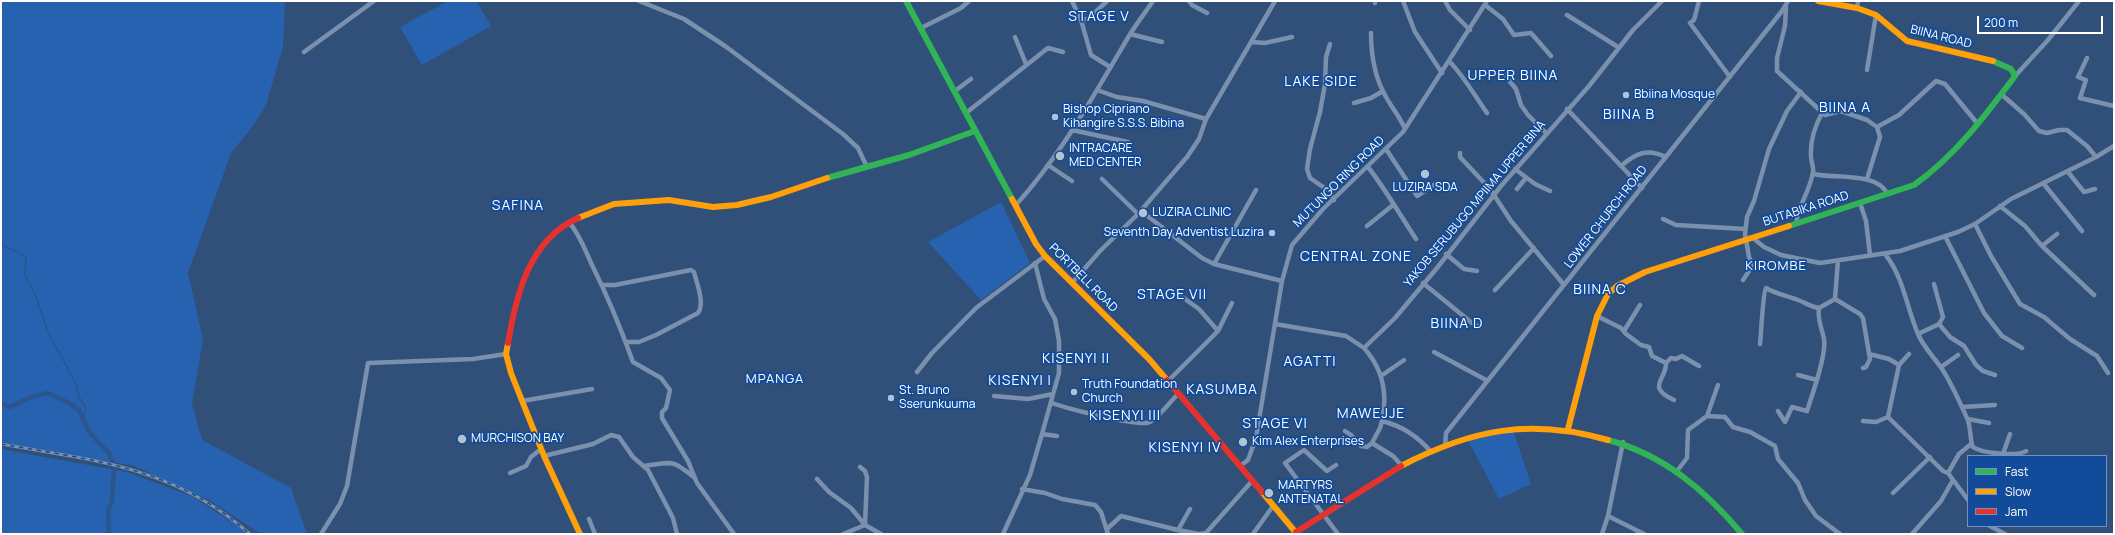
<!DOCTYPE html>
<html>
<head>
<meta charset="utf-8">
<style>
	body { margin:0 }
	#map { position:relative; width:2115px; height:535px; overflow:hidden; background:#30507a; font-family:Manrope,sans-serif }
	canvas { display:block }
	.frame { position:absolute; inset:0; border:2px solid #fff; pointer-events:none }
	.legend { position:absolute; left:1967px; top:455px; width:140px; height:72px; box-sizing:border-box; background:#114b9a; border:1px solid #7093c2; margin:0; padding:5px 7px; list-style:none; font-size:12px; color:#fff }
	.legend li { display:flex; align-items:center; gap:8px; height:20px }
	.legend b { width:20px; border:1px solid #7093c2 }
	.scale { position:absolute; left:1977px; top:16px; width:126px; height:18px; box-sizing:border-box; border:2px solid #fff; border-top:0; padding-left:5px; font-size:12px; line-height:14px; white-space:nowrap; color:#fff; -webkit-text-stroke:3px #114b9a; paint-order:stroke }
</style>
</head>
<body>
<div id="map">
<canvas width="2115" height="535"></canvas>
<div class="frame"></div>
<ul class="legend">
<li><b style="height:5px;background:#30b455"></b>Fast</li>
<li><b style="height:5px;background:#ff9f0a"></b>Slow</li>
<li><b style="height:5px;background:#e5322d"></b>Jam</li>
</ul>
<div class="scale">200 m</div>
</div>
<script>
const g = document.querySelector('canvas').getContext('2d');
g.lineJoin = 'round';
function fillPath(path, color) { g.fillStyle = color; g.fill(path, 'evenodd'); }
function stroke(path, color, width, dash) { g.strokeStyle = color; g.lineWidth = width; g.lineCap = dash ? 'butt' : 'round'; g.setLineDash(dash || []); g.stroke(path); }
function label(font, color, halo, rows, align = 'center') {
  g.font = font + ' Manrope,sans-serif'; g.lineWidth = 3.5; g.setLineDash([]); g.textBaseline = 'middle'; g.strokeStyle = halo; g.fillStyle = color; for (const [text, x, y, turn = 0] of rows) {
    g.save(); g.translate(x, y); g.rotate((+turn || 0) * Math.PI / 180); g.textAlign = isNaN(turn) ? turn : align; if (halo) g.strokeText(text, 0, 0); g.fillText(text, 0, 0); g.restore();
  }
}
const green = new Path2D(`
	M1,1h284l-2,46 -17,58 -13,21 -22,27 -43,120 15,66 -11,65 10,36 89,48 16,46h-46l-52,-34 -75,-34 -133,-24z
	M448,1h28l15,25 -69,39 -22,-38z
	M1001,202l29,61 -49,37 -53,-58z
	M1513,430l18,54 -32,15 -31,-59z
	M1,449l126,23 64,24 47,30 9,8h-246z`);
const stream = new Path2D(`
	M1,244l25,13 -1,18 10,19 12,36 29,54 3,13 7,11 -3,10`);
const canal = new Path2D(`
	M1,403l9,4 21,-10 17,-4 21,10 10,7 10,22 20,21 4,11
	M109,534l-1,-23 4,-10 2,-34`);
const street = new Path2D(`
	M639,1l45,18 41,27 118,88 15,14 9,19
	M1072,1l9,19 10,35 19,12
	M1189,1l3,4 15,8
	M1403,1l12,31 27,41
	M1445,1l5,9 20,20
	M1699,1l-5,19 -4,3 40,54
	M1375,3v-2
	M1485,5l18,14 11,16 17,-2 20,23
	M1786,7l-1,19 -8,32v13l48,44 16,-4 26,9 10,7
	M1857,8l1,-7
	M1567,15l51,32
	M1081,20l7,-1 19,-18
	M921,28l40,-20 8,-7
	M1371,33c0,21 4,45 15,64 6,11 14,20 19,32
	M1130,34l32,8
	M1015,37l11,27
	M1252,42l13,1 27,-6
	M1330,44l-4,13 -1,27 -5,28 -10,37 -3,20 3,9 19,13 5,9
	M304,52l70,-51
	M2087,58l-9,19 8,3 -6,18 34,8
	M1449,61c15,15 25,34 38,52
	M1867,70l9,-55
	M1503,73l13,16 5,16 7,10 19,19
	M2015,76l33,-36 31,-39
	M1097,90l20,7 26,4 63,18
	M955,91l16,-12
	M2001,94l23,20 15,17 8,2 12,-3h8l20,16 9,11
	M1354,103l17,-5 12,-7
	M1567,109l75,79
	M966,113l82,-65 15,4
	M1072,130l56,12
	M1386,149l31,47 20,-13
	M1460,153v4l30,32 21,32 53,64
	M1048,165l24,16
	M1621,166c15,-13 26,-18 45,-9
	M1368,167c18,23 32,48 48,72
	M1515,169l20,15 15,7
	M1813,172l1,2c20,5 65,-2 73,20
	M2068,172l16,20 11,-3
	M1102,179l36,35
	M1867,179l13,-42 -3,-10 22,-12 37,-34 9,3 32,39
	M2043,183l39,48
	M1517,189l9,-11
	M1860,203l6,18 4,34
	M1015,206c46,-51 79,-111 114,-170 7,-12 16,-23 24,-35
	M2000,206l25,20 17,20 52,49
	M1141,211l61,47 12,6 68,17
	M1663,219l13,6 69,4
	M569,222c11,13 16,28 23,43 16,32 29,64 41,97l28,16 9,12 -4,18 -4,4v6l26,43 9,22 37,51
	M1796,224c2,-18 14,-33 17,-52 1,-5 -2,-10 -2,-15 -1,-14 4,-31 11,-44
	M1975,224l16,32 29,48 24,13 26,22 27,17 11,17
	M1367,226l26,-21
	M1945,236l39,77 18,23 20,12
	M1753,238l11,9 17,8 39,8 80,-12 58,-19 17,-8 36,-25 85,-42 18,-11
	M2042,246l15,-12
	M1446,254l18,15 13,2
	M1885,254c19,24 21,52 33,80 6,14 16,23 24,35 10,15 17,32 25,49 4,7 3,25 6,29 8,6 44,10 53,4
	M1035,263l9,36 11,20 4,22v32l-17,61 15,2
	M1214,264l42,-74
	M1743,280l10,-15 -4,-8 -4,-23 2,-17 7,-16 15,-52 18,-38 14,-19
	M1072,283l28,-32 38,-37 49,-57 12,-18 7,-20 69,-118
	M1423,283l49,40 8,4
	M602,285h13l76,-15 3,2c3,12 11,31 4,41l-42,22 -17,7h-13
	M1495,290l39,-42
	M1178,294l21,15 19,22
	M1835,299l25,15 3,4 7,41 -4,8 -3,1
	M1835,299l3,-39
	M1597,316l24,12 5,6 15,11 8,2 3,9 14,7c1,16 -21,24 8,37
	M1275,324l71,12 18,12 31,-30 42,-50 64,-82 88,-100 44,-56 29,-29
	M1939,324l11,13 14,9 12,19 7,6 12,4
	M1624,331l16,-26
	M1918,334l21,-10 4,-7 -9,-33
	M1760,344c1,-8 3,-53 6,-56 10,6 22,8 32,12 8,3 13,7 21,8
	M1364,348c19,21 24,45 18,73 20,5 35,14 49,31
	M1434,352l52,28
	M1869,354l20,5 10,6
	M1666,363l5,-5 5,1 6,-3 17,10
	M1941,367l17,-12
	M917,372l15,-19 44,-45 69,-52
	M1798,375l19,5c3,-12 9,-28 7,-41 -2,-10 -7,-20 -5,-31l16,-9
	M1381,376l23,-16
	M1168,381l50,-50 14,-28
	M994,396l34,3 25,-5
	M522,401l70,-12
	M1052,403c14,5 88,25 98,19 11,-7 19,-19 28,-28
	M1962,407l33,-2
	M1778,411l7,11 7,-15 15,4 10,-31
	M1707,416l11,-31
	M1888,417l55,54 5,2 20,27
	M1888,417l11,-52 10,-11
	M1968,419l21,4
	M1382,421l-2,7 -8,15 21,13 9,10
	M1863,421l13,1 12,-5
	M1345,431l6,4 10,11 6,1 5,-4
	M1445,446l1,-13 336,-422 6,-10
	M2003,454l7,-20
	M544,456l49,-12 18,-9 8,2 14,20 15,13 25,48 4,16
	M1336,465l-9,6 -23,-21 -19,13 53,71
	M644,466c30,-4 27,-7 51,12
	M1240,466l8,-6 8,-22 26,-157 10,-36 31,-36 80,-77 84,-131
	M860,467l5,4 2,6 -2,48
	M1677,471l10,-13 1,-28 19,-14 18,1 8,10 17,5 25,14 3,13 20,24 7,17 11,16 24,18
	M510,473l16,-7 5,-9 10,-8
	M1948,473l11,-19 12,-10
	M817,479l12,13 22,16 14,17 16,9
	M1022,489l23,4 17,6 33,6 6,7 7,22
	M1893,493l37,-36
	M1608,516l36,18
	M589,519l6,15
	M1990,526l15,8
	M1107,529l14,-13 57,14 12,-21
	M1178,530l21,4 7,-1 46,-52
	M321,534l19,-30 7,-18 21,-123 105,-4 33,-5
	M843,534l22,-9
	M1003,534l27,-59 12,-41
	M1253,534l20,-28
	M1602,534l6,-18 15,-74
	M1912,534l29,-33 12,-21`);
const fast = new Path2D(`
	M906,1l106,198
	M827,178l82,-23 66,-24
	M1789,226l125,-41c41,-29 71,-69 101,-109l-4,-7 -18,-8
	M1608,440c56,15 97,50 134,94`);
const slow = new Path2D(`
	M1818,1l39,7 19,7 31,26 86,20
	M1012,199l24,45 9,12 104,103 18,21
	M578,218l36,-14 55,-4 44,7 24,-2 34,-8 56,-19
	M508,343l-2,11 5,19 33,83 36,78
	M1568,429l29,-113 11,-22 9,-8 28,-14 144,-46
	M1401,466c71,-37 129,-48 207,-26
	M1262,492l35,42`);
const jam = new Path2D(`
	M508,343c8,-48 21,-103 70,-125
	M1167,380l95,112
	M1296,532l105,-66`);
const rail = new Path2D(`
	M1,444c96,17 173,23 249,90`);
const markers = [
	[1626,95,4,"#b7c2d0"],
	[1055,117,4,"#b7c2d0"],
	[1060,156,5,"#b7c2d0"],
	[1425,174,5,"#b7c2d0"],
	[1143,213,5,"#b7c2d0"],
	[1272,233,4,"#b7c2d0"],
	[1074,392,4,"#b7c2d0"],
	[891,398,4,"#b7c2d0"],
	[462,439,5,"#b7c2d0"],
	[1243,442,5,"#b7c2d0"],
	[1269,493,5,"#b7c2d0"]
];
const streetNames = [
	["BIINA ROAD",1941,37,14],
	["MUTUNGO RING ROAD",1339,182,-45],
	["YAKOB SERUBUGO MPIIMA UPPER BINA",1475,204,-50],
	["BUTABIKA ROAD",1806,209,-18],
	["LOWER CHURCH ROAD",1606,217,-52],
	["PORTBELL ROAD",1083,278,45]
];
const poiNames = [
	["Bbiina Mosque",1634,95],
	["Bishop Cipriano",1063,110],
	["Kihangire S.S.S. Bibina",1063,124],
	["INTRACARE",1069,149],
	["MED CENTER",1069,163],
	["LUZIRA SDA",1425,188,"center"],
	["LUZIRA CLINIC",1152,213],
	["Seventh Day Adventist Luzira",1264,233,"right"],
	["Truth Foundation",1082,385],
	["Church",1082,399],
	["St. Bruno",899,391],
	["Sserunkuuma",899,405],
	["MURCHISON BAY",471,439],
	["Kim Alex Enterprises",1252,442],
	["MARTYRS",1278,486],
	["ANTENATAL",1278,500]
];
const neighbourhoodNames = [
	["KIROMBE",1776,266],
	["MPANGA",775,379]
];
const quarterNames = [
	["STAGE V",1099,17],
	["UPPER BIINA",1513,76],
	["LAKE SIDE",1321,82],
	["BIINA A",1845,108],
	["BIINA B",1629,115],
	["SAFINA",518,206],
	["CENTRAL ZONE",1356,257],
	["BIINA C",1600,290],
	["STAGE VII",1172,295],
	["BIINA D",1457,324],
	["KISENYI II",1076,359],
	["AGATTI",1310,362],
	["KISENYI I",1020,381],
	["KASUMBA",1222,390],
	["MAWEJJE",1371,414],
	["KISENYI III",1125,416],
	["STAGE VI",1275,424],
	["KISENYI IV",1185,448]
];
fillPath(green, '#2662b0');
stroke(stream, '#2b558e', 1.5);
stroke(canal, '#2b558e', 4.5);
stroke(street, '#7b90ad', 4.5);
stroke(fast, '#30b455', 6);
stroke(slow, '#ff9f0a', 6);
stroke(jam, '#e5322d', 6);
stroke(rail, '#7b90ab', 3);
stroke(rail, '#114b9a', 1.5, [4.5]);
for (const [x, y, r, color] of markers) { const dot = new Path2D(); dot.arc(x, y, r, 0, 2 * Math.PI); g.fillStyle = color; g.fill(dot); stroke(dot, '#114b9a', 1.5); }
label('12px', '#fff', '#114b9a', streetNames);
label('12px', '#fff', '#114b9a', poiNames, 'left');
g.letterSpacing = '1px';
label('13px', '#fff', '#114b9a', neighbourhoodNames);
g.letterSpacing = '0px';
g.letterSpacing = '1px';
label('14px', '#fff', '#114b9a', quarterNames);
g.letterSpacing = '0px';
</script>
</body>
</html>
